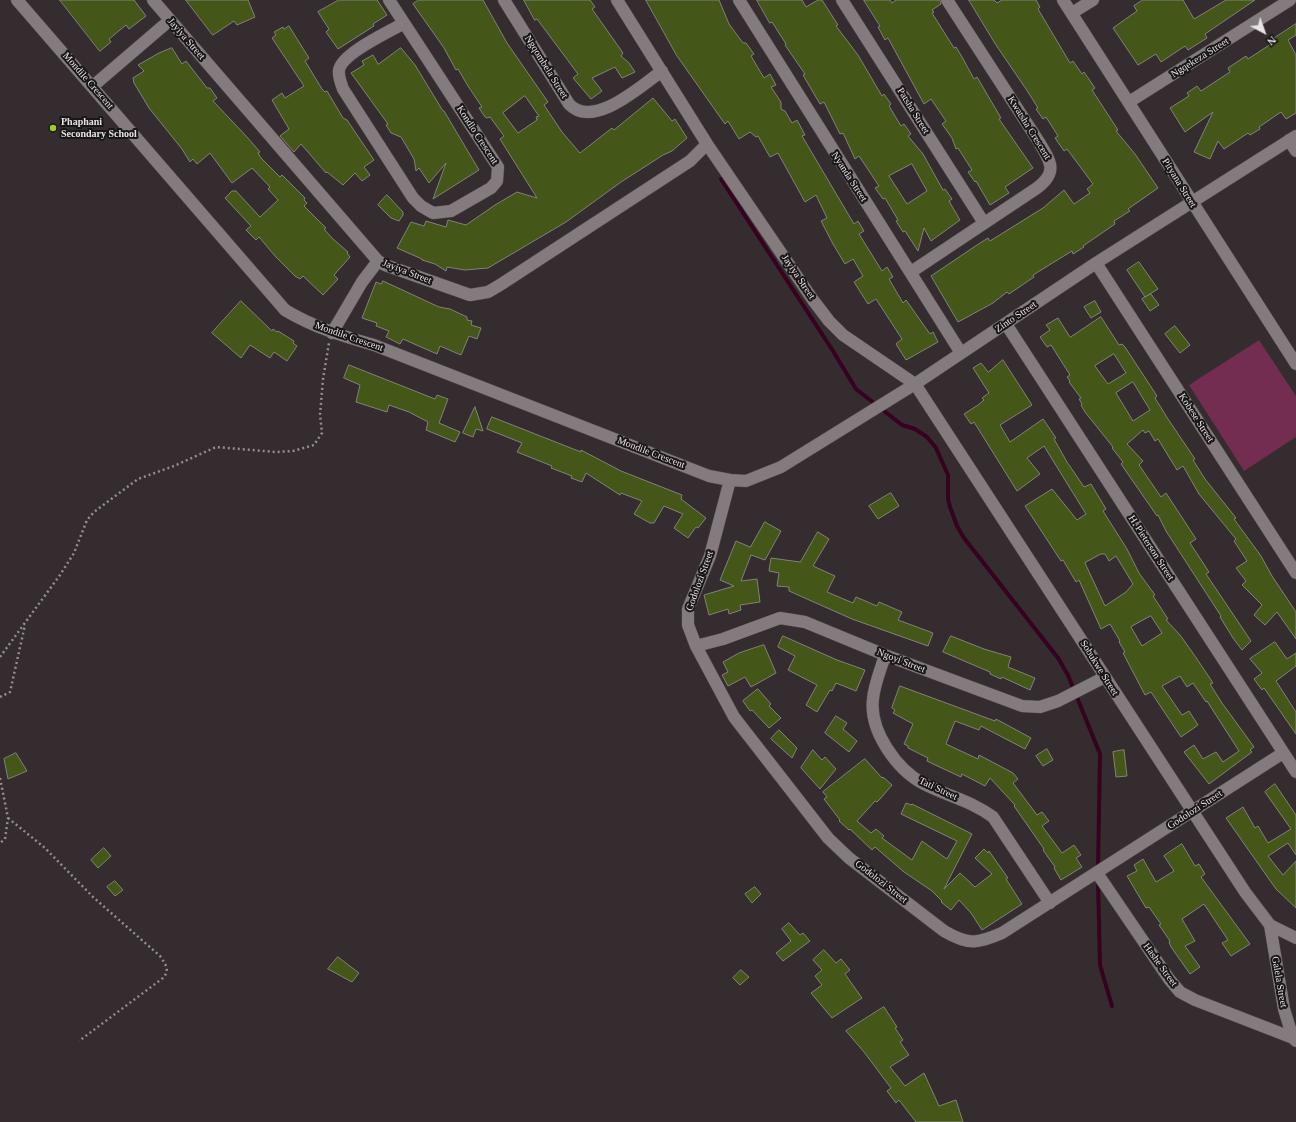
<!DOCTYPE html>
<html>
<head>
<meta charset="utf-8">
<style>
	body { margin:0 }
	#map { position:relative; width:1296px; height:1122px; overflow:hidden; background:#342c2f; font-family:Georgia,serif }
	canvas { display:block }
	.north { position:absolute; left:1244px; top:12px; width:40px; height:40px; -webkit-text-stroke:3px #191617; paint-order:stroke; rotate:139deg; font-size:11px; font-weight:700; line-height:16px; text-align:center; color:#e8e3e4 }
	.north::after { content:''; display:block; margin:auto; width:14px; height:18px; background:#e8e3e4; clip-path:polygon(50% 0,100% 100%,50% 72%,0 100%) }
</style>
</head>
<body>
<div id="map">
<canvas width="1296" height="1122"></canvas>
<div class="north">N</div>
</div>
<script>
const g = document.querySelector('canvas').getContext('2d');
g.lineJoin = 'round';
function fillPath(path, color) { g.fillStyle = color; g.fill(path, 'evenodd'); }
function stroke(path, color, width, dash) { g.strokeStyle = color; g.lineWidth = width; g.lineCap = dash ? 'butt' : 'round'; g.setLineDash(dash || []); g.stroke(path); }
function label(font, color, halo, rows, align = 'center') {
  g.font = font + ' Georgia,serif'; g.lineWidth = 4; g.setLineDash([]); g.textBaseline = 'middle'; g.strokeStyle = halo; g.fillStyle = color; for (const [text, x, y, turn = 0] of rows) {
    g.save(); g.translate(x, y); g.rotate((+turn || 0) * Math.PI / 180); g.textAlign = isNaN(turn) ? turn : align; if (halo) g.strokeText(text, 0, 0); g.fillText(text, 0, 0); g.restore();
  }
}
const green = new Path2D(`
	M1259,340l37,56v41l-52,34 -55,-86z`);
const stream = new Path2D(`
	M721,179l112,172 23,38 46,36 13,4 12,8 9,11 12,27v24l2,8 7,19 7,12 94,120 10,17 32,79 -2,116
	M1098,881l2,84 12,41`);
const building = new Path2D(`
	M60,0h74l12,16 -17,13 -3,-4 -17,14 2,3 -11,9z
	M186,0h62l7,17 -18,8 -3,-4 -21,14z
	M339,0h38l10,15 -14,9 1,2 -36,23 -12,-17 3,-3 -11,-17z
	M419,0h64l24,43 41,59 -4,3 18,27 18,21 32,-25 2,2 39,-32 19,23 3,-2 12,19 -15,13 -9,4 -42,27 -55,40 -78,46 -23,2 -18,-3 -1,4 -11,-7 -13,-4v-1l-25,-11 14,-26 13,4 2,-5 20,6 2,-7 18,5 29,-20 22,-13 20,6 -37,-59 4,-3 -14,-19 -3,1 -2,-1 -6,-9 3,-1 -14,-21 -10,-17 -2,1 -12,-22 -31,-44zM525,96l14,20 -3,1 1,3 -19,13 -15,-20z
	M524,0h66l5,7 -3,2 31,44 -2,3 8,7 6,9 -13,6 -7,-11 -23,11 10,13 -11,8 -18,-21 5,-4 -41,-55 -2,1z
	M646,0h73l10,24 14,19h3l8,11 -3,2 13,22 6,-4 6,11 -5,2 10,15v7l4,2 7,12 5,-3 8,15 -3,1 52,88 4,-3 6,10 -5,3 23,37 5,-4 6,10 -4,2 14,24 3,-3 24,34 3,-2 5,10 -32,18 -10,-16 6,-5 -26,-40 -8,5 -14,-22 9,-6 -10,-17 -8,5 -12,-20 -12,-23 6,-3 -11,-23 -11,7 -27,-49 -8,4 -12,-21 -2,1 -6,-5 -11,7 -11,-18 -3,3 -48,-68z
	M757,0h45l4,7 12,-7h4l16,25 -2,1 22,29 24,41 2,-2 7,10 -2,2 12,20 3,-2 7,10 -3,2 15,18 20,36 2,-1 7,10 -3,2 11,19 -29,21 -7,-13 -6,23 -13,-20 -2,1 -7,-11 2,-1 -13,-22 -2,1 -8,-11 4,-2 -20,-30 -4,3 -12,-26 -3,1 -16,-32 -4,2 -17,-29 2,-1 -20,-29 1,-1 -14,-22 -2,1zM912,164l15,27 -20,13 -18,-28z
	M864,0h26l2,3 4,-3h44l1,4 -9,6 2,2 -2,1 22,35 2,-1 6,10 12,22 3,-2 24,41 -2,1 34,49 -28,19 4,6 -19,12 -14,-24 -1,1 -7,-10 4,-2 -14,-22 -2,1 -4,-11 -10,-14 4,-3 -15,-22 -7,5 -36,-66 -3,2 -7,-13 2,-1 -2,-3z
	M969,0h25l3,3 5,-3h34l4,7 -2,2 32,54 3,-2 9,13 2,-2 11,16 -3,2 26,40 -2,1 19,23 23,34 -30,21 2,2 -16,10 1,3 -32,22 1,1 -11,7 -1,-3 -39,24 1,2 -25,17 -2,-2 -14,11 -35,19 -27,-46 46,-31 11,-7 2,3 53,-33 21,-18 10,14 16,-11 -3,-4 6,-5 -26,-35 -3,2 -9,-13 3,-2 -12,-19 -3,2 -7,-10 2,-1 -10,-16 -32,-47z
	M1143,0h40l11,19 32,-19h29l-50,34 2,4 -19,12 -3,-4 -24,16 -5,-8 -18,11 -25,-37 24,-17 -3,-5z
	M1296,24v11l-8,5 8,15v58l-10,6 -5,-7 -22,15 1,2 -10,6 -2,-2 -24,16 -6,-8 -8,18 -16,-7 19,-40 -28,20 -15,-24 19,-12 -2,-3 10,-7 4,5 29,-19 -2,-4 18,-12 2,3 23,-15 -1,-3z
	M289,26l20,32 -4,3 17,28 3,3 2,-1 16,27 4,2 27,40 -10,7 6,8 -8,6 -7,-8 -12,12 -16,-13 -1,1 -25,-29 -7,8 -14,-16 9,-7 -17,-29 10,-7 3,5 19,-12 -32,-48 4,-3 -2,-3 9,-5 1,2z
	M172,48l10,16 4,-3 21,27h3l7,10 -4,3 34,36 13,15 -2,1 3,5 19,19 2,-2 23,23 -1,2 3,3 -3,3 22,22 -2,1 9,10 15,13 -1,1 3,4 -16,18 4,4 -15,16 -20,-19 -3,3 -5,-3 -20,-20 -16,-19 -3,3 -10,-10 5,-4 -26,-28 7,-7h4l24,26 18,-17 -10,-11 2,-2 -18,-19 -20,15 -22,-30 -13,11 -4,-5 -3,3 -8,-13 -33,-41 -15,-25 -1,-5 11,-7 -6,-6 21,-12z
	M401,48l14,17 28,46h1l35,59 -46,29 13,-36 -17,20 -10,-15 -3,3 -2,-12 -13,-22 -10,-4 -5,-8 2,-1 -37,-51 13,-8 -2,-4 11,-6 5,9z
	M387,195l16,17v3l-4,6 -8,-3 -13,-13z
	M1139,262l19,27 -13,8 -18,-27z
	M383,281l56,26 11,2 17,8v3l5,1 -1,4 10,3 -4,11 -8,-3 -8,19 -21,-9 -3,8 -34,-15 -3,5 -14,-7 3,-6 -13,-5 1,-3 -15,-5 14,-36 5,2z
	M1151,294l8,11 -9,6 -8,-12z
	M241,301l31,30 1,-2 4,3 1,-1 16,10 -1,2 4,3 -10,15 -13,-9 -4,6 -20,-13 -9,13 -29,-25z
	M1095,301l6,11 -10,6 -7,-11z
	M1101,317l18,28 3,-1 3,3 32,49 -2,2 13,21 27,40 -2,1 12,19 31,39 -2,1 27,37 11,20 24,36v27l-19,-27 -12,13 -11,-10 8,-10 -20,-20 4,-4 -10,-13 11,-7 -13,-20 2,-2 -37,-45 -16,-28 -6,4 -19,-31 -3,2 -6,-10 -4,2 -2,-3 -16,14 16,17 -4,4 22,32 5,-4 30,46 -6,4 19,29 -3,2 45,67 -9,9 -9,-12 -13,-21 1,-1 -55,-85 -8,-16 -1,1 -36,-52 2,-2 -11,-14 1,-1 -28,-35 -4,-7 1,-1 -3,-5 2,-1 -12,-16 1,-1 -3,-4 3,-2 -19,-30 -4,2 -7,-10 10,-7 -4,-5 12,-7 12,19zM1114,354l12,19 -18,11 -13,-18zM1133,382l17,28 -17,11 -17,-28z
	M1175,326l15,19 -10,8 -15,-19z
	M1003,360l29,45 -32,20 10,17 33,-23 13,19 -2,1 13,23 17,25 7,-3 15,25 -3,2 24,38 12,24 16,22 -2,1 15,23 -2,1 14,15 15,21 18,27 -3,1 12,19 32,44 -4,3 2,2 -43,32 -25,-32 10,-7 9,14 13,-7 7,10 16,-11 -32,-50 -1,1 -13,-19 -6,4 -7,-11 -18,10 20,29 7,-4 9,14 -17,12 -30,-45 -6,3 -22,-42 2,-1 -6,-10 1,-1 -10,-17 -9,5 -22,-49 -3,2 -13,-22 -2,1 -36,-55 27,-17 25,31 9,-6 -42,-68 -17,12 13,16 -23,17 -43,-69 -3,2 -7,-10 14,-9 6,-5 -2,-2 7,-5 -16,-25 8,-5 7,9zM1101,554h4l4,7 7,-5 17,28 -7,8 -21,14 -20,-43zM1151,616l11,17 -20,13 -11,-19z
	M349,365l86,34 2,-4 11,4 -9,24 21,9 -5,10 -29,-12 2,-8 -19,-10 -20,-7 -2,7 -31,-10 4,-17 -16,-7z
	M475,407l8,24 -7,-2 -3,8 -10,-4z
	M492,417l89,35v-2l40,21 61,24 -1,4 25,19 -8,10 -2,-1 -8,11 -14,-10 9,-14 -19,-8 -10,17h-4l-16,-9 8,-13 -21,-8 -1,2 -34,-22 -4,9 -11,-4 1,-2 -21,-8 1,-2 -35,-14 5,-9 -35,-14z
	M891,493l8,13 -21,13 -9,-13z
	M765,522l16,9 -16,29 -14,-5 -10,26 16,-2 3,23 -20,3 1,5 -12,4 -1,-5 -19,6 -5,-20 30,-9 -14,-6 16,-39 14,6z
	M818,532l11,7 -16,27 22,10 -8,16 26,11 3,-6 21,9 2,-4 23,10 -4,8 35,13 -5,13 -76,-27 -63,-28v-4l-12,-1 2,-13 -10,-2 2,-13 29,4z
	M783,636l54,24 28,10 -9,21 -20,-8 -4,8 -2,-1 -13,22 -11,-7 11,-20 -29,-15 7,-14 -17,-9z
	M951,636l33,13 27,8 -3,10 27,11 -5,12 -28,-13 -1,2 -11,-5v-2l-47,-20z
	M1275,642l12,17 9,-6v13l-20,15 20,31v22l-32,-46 -2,2 -8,-11 8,-6 -12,-14z
	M764,645l12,28 -25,14 -6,-10 -17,9 -6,-11 6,-3 -5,-10 16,-9z
	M900,686l95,35 1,-2 35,19 -6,11 -44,-23 -2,4 -24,-9 -9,23 32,15 1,-4 34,18 5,6 -5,4 24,32 5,-3 7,9 -7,5 20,27 12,-8 7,10 -5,3 6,9 -21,13 -7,-12 1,-1 -12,-17 1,-1 -30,-43 1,-1 -25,-27 -5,8 -23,-12 -1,3 -30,-14 -4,-2 1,-3 -20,-10v-2l-4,-2 9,-20 -20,-11 2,-3 -3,-2z
	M758,689l13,15 -2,2 12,12 -12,10 -17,-18 -2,1 -7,-10z
	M836,716l11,7 -4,6 14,12 -8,11 -24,-19z
	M779,730l18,18 -5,10 -21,-19z
	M1047,749l6,11 -10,6 -7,-10z
	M813,750l9,10 3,-3 11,12 -16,20 -19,-21z
	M1124,750l3,26 -11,1 -3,-25z
	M16,753l11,18 -19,8 -4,-20z
	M865,759l17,19 1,-1 9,8 -11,13 -4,4 -2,-1 -18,20 14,12 5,-4 8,7 -2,2 30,22 10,-19 25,18 10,-18 -56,-27 5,-11 5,2 1,-1 60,30 -28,55 16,-16 15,14 17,-13 -17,-16 9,-9 4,4 1,-2 19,27 -2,1 16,25 -40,26 -11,-17 -12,-13 -8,10 -10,-8 1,-1 -10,-10 -28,-19 -29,-25 -3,3 -22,-21 -1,1 -10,-9 1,-1 -16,-21 3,-2 -4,-5z
	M1275,784l21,31v40l-8,-12 -20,13 15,19 13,-14v47l-20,-19 -50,-71 17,-11 12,21 3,-2 10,17 23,-14 -26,-37z
	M1182,844l13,22 4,-2 6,10 -4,3 49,67 -19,12 -9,-13 6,-3 -24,-36 -22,15 13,22 -10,5 15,21 -10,7 -19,-27 -2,-5 1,-1 -11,-16 2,-1 -12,-17 -3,1 -19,-32 10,-5 -3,-6 9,-6 13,23 18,-11 -10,-15z
	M104,848l7,8 -13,12 -7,-8z
	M115,881l8,9 -8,6 -8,-9z
	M755,887l6,7 -9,9 -7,-9z
	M789,923l11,12 3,-2 7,8 -27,20 -7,-8 15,-12 -9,-12z
	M824,950l12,13 5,-4 9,11 -5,4 17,24 -30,20 -21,-25 11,-8 -7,-9 7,-6 -9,-10z
	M338,957l21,16 -7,9 -24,-13z
	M741,970l8,7 -9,8 -7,-7z
	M884,1007l13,20 -2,1 8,12 -3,2 9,13 -19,12 15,19 19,-13 15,33 17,-6 7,22h-47l-17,-22 -3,3 -9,-12 4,-3 -27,-36 -18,-21z`);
const path = new Path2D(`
	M0,657l60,-82 14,-22 13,-33 7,-8 44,-33 36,-13 42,-19 60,5 17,-1 21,-6 8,-12 -2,-18 3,-36 6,-36
	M0,697l10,-5 15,-67
	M0,778l8,40 -3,21 -5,4
	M8,818l37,30 48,49 67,59c6,9 10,14 3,22l-84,63`);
const minor = new Path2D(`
	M17,0l268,310c28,17 57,26 89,35l335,131 21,4 16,1 35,-14 134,-83 181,-121 200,-127
	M153,0l225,261 7,4 85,30 18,-3 12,-7 190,-124 17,-17
	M389,0l109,167 -1,14 -6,7 -40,23 -18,2 -12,-7 -8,-8 -70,-109c-2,-6 -5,-13 -4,-19 3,-17 50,-38 65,-47
	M504,0l65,104c24,26 72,-18 93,-33
	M617,0l90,144 106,156 16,21 14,14 72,49 330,508 25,33 26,13
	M739,0l222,353
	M842,0l142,223
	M1063,0l233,364
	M1072,13l21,-13
	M93,86l77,-66
	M1129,102l161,-102
	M1289,140l7,11
	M1096,263l200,310
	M911,272l126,-84c21,-16 14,-26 2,-46l-92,-142
	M1006,324l290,448
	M332,333l30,-51 16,-21
	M730,480l-20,76 -22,53v16l8,21 38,71 94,121 21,20 95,73c24,14 33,13 58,2l281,-180
	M696,646l27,-7 57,-21 25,4 80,33 137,51 18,1 18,-6 47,-24
	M885,655c-4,14 -11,30 -12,44 -4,32 24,71 51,85 23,12 48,17 69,33l57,86
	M1097,873l72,106 11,13 15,8 98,38 3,3
	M1270,925l14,84 9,29`);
const markers = [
	[53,128,4,"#9fca2d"]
];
const streetNames = [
	["Jayiya Street",186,39,49],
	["Ngqekeza Street",1200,58,-32],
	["Ngqombela Street",546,67,58],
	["Mondile Crescent",88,81,49],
	["Patsha Street",913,111,58],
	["Kwatsha Crescent",1029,128,58],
	["Kondlo Crescent",477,135,57],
	["Nyanda Street",849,177,57],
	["Pityana Street",1179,183,58],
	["Jayiya Street",407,272,21],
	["Jayiya Street",798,277,56],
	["Zinto Street",1016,317,-34],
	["Mondile Crescent",349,337,19],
	["Kobese Street",1196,418,57],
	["Mondile Crescent",651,453,21],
	["H. Pieterson Street",1151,548,57],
	["Godolozi Street",700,581,-70],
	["Ngoyi Street",901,661,21],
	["Sobukwe Street",1099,668,58],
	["Tati Street",938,789,25],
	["Godolozi Street",1195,810,-33],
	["Godolozi Street",881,882,38],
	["Hashe Street",1160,965,54],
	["Galela Street",1279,982,80]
];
const poiNames = [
	["Phaphani",61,122],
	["Secondary School",61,134]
];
fillPath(green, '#722d50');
stroke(stream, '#370120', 4);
fillPath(building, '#445618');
stroke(building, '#80837b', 1);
stroke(minor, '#504a4c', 13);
stroke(path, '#958e90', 2.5, [2, 3]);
stroke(minor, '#847b7e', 12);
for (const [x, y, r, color] of markers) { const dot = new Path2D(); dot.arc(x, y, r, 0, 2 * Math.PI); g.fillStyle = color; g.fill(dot); stroke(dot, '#191617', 1.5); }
label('10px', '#e8e3e4', '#191617', streetNames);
label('bold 10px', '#e8e3e4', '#191617', poiNames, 'left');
</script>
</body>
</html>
